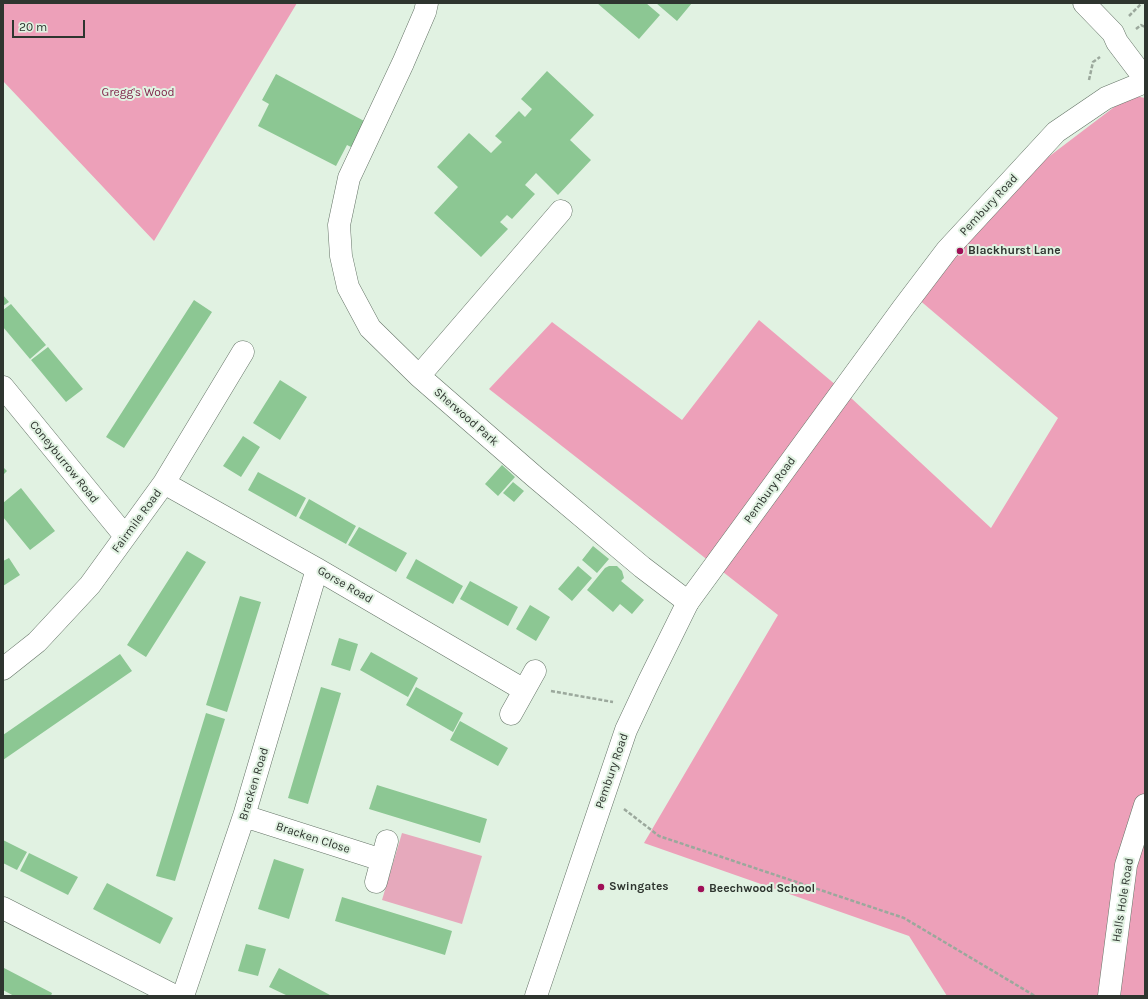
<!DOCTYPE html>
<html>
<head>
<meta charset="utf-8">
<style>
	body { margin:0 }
	#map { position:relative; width:1148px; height:999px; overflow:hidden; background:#e1f2e2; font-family:Karla,sans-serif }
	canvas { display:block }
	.frame { position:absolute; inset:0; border:4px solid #2e352f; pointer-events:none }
	.scale { position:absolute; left:12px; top:20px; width:73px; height:18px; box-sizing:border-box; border:2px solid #2e352f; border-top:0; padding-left:5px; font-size:12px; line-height:14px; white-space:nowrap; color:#2e352f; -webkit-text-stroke:3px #e1f2e2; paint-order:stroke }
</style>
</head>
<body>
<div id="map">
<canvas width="1148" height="999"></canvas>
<div class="frame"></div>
<div class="scale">20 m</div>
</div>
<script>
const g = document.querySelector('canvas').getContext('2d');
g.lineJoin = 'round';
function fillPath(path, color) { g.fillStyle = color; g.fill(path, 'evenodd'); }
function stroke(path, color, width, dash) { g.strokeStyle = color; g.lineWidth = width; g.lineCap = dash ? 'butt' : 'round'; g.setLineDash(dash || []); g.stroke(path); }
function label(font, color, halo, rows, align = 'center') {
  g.font = font + ' Karla,sans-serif'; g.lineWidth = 4; g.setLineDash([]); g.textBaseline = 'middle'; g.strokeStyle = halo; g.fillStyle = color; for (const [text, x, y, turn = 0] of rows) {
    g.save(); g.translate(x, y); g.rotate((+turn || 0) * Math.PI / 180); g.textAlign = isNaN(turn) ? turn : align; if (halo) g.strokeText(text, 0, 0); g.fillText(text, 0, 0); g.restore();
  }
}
const green = new Path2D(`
	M402,833l80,23 -20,68 -80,-24z`);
const forest = new Path2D(`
	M3,3h294l-143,238 -151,-160z
	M1130,95l15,3v898h-198l-38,-60 -265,-93 134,-228 -289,-226 63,-67 130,98 77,-100 91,77 141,131 67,-110 -141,-120 105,-121z`);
const building = new Path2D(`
	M597,3h49l14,12 -21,24z
	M656,3h36l-15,18z
	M547,71l47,44 -24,25 21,20 -33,35 -22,-22 -11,12 10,9 -23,25 -5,-4 -7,7 8,7 -27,28 -47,-44 24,-26 -21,-20 32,-34 22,20 11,-11 -7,-6 24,-25 6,6 7,-8 -11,-10z
	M276,74l90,48 -13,26 -6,-3 -11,21 -78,-40 11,-22 -7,-4z
	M3,295l6,7 -6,4z
	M194,300l18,12 -88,136 -18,-11z
	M11,304l35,41 -16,14 -27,-32v-17z
	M48,347l35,42 -17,13 -35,-42z
	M280,380l27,17 -27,43 -27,-17z
	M243,436l17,11 -19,30 -18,-11z
	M502,465l13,12 -17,19 -13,-12z
	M3,467l4,4 -4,4z
	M258,472l48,26 -10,19 -48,-27z
	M513,482l11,9 -10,11 -11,-9z
	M21,488l34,43 -25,19 -27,-33v-14z
	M309,499l47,27 -10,18 -47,-26z
	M359,527l48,26 -11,19 -48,-27z
	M593,546l16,13 -12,14 -15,-13z
	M187,551l19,11 -60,95 -19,-12z
	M9,558l11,17 -17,11v-25z
	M416,559l47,27 -10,18 -47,-26z
	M578,566l14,12 -20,23 -14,-12z
	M609,566h8l5,5 2,7 -3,3 23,19 -12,14 -12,-10 -7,8 -26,-22 18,-22z
	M470,581l48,26 -10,19 -48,-27z
	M240,596l21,6 -34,110 -21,-7z
	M530,605l20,12 -14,24 -20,-12z
	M339,638l19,6 -8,27 -19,-6z
	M371,652l47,26 -10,19 -48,-27z
	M120,654l12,17 -129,89v-25z
	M321,687l20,6 -33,111 -20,-6z
	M416,687l47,26 -10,19 -47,-27z
	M206,713l19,6 -50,162 -19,-5z
	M460,721l48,27 -10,18 -48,-26z
	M377,785l110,34 -7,24 -111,-34z
	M3,840l24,12 -10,18 -14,-7z
	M29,853l49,24 -10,18 -48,-24z
	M274,859l30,10 -15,50 -31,-10z
	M107,883l66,35 -13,26 -67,-35z
	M342,897l110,34 -7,24 -110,-34z
	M246,944l20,5 -8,27 -20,-5z
	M4,968l48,25 -1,3h-37l-11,-6z
	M279,968l51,27 2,1h-44l-19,-9z`);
const path = new Path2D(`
	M1129,16l13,-13
	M1136,29l5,-4 4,2
	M1089,80l4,-18 7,-5
	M551,691l62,11
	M624,809l35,27 245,82 131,78`);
const minor = new Path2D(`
	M427,3l-2,9 -22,51 -54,115 -10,47 2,31 7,31 22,41 49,48 116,101 107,90 46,35
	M1084,3l29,30 4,9 28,37
	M419,376l142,-165
	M3,387l122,149
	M164,483l153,86 207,121
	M3,669l34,-27 53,-57 74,-102 79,-131
	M511,714l24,-43
	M244,816l138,44
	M376,882l11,-41
	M3,908l172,88
	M183,996l61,-180 73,-247
	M1109,996l17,-131 19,-60`);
const major = new Path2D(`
	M536,996l90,-266 23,-49 39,-79 215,-294 44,-58 109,-118 50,-34 39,-16`);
const markers = [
	[960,251,4,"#9f0f57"],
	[601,887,4,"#9f0f57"],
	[701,889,4,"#9f0f57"]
];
const parkNames = [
	["Gregg's Wood",138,93]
];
const streetNames = [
	["Pembury Road",989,205,-47],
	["Sherwood Park",466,417,41],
	["Coneyburrow Road",64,462,51],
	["Pembury Road",770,490,-54],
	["Fairmile Road",137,521,-54],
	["Gorse Road",345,585,30],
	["Pembury Road",612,771,-71],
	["Bracken Road",254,784,-73],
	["Bracken Close",313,838,18],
	["Halls Hole Road",1123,900,-81]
];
const poiNames = [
	["Blackhurst Lane",968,251],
	["Swingates",609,887],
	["Beechwood School",709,889]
];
fillPath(green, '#e6a9bc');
fillPath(forest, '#eda0b9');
fillPath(building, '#8cc793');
stroke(minor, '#657467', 23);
stroke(major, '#657467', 23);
stroke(path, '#9ba89c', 2.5, [4, 2]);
stroke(minor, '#fff', 22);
stroke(major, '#fff', 22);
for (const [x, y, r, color] of markers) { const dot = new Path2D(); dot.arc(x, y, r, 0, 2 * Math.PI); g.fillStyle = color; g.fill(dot); stroke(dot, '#e1f2e2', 1.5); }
label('12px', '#80274c', '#e1f2e2', parkNames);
label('12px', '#2e352f', '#e1f2e2', streetNames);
label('bold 12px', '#2e352f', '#e1f2e2', poiNames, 'left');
</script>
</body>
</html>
